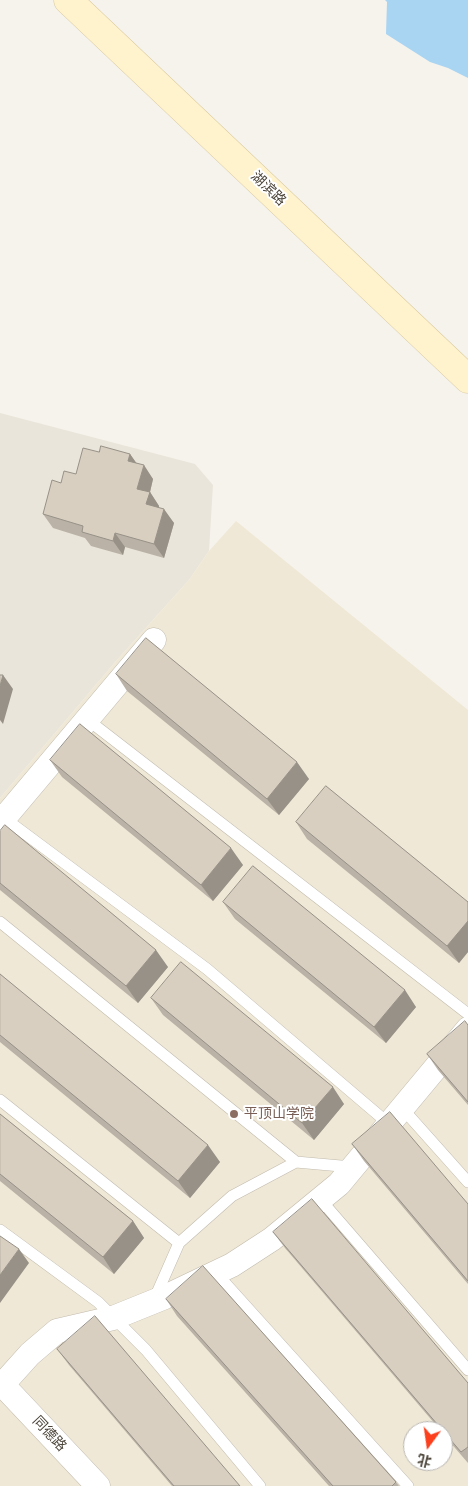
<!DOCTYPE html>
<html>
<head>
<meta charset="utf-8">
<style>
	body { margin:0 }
	#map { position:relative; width:468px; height:1486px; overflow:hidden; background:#f6f3ec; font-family:Signika,"Noto Sans SC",sans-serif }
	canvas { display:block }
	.north { position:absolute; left:403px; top:1421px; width:50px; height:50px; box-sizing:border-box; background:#fff; border:1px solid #b7b4b0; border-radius:50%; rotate:194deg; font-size:14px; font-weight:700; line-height:20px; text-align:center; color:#4b4439 }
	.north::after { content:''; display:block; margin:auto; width:18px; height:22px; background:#fc3f1d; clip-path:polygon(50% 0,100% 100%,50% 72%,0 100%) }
</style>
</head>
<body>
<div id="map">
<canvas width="468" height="1486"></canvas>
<div class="north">北</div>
</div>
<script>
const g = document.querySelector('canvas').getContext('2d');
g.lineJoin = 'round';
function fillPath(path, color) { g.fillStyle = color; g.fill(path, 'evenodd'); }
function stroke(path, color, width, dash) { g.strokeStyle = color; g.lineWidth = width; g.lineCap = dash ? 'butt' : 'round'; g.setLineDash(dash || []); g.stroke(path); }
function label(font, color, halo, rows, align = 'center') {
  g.font = font + ' Signika,"Noto Sans SC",sans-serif'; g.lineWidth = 4; g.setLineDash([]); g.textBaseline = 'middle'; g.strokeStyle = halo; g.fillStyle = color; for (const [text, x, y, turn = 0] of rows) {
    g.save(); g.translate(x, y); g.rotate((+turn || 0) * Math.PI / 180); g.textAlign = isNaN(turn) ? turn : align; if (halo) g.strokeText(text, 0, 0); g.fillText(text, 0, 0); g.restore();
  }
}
const residential = new Path2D(`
	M0,413l195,51 18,21 -4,66 -20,29 -73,81 -116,137z`);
const education = new Path2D(`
	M236,521l232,189v776h-468v-688l116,-137 73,-81 20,-29zM413,1431h30v30h-30z`);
const water = new Path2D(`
	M385,0h83v78l-20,-10 -18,-6 -44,-28 1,-32z`);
const lane = new Path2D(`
	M88,720l380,294
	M4,818l203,151 182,155
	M0,922l296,240
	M0,1100l179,143
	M402,1108l66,74
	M320,1199l148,171
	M0,1230l98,72 48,48 114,136
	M216,1273l192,213
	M154,1300l25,-57 53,-47 64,-34 56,5`);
const street = new Path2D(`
	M0,823l154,-183
	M0,1382l98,104
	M3,1384l27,-30 27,-23 56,-13 52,-21 67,-32 40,-26 67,-55 129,-155`);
const secondary = new Path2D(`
	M68,0l400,379`);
const wall = new Path2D(`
	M99,452l31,2 6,9 17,16 -3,13 9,14v2l15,15 -10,35 -39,-11 -2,8 -32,-9 -6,-8 -32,-10 -10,-14 18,-31 15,-9z
	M116,674l193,105 -30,36 -152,-124z
	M50,760l193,105 -30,36 -151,-124z
	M296,822l172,80v50l-9,11 -152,-124z
	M0,831l168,136 -30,36 -138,-113z
	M223,902l193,105 -30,36 -151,-124z
	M0,974l220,188 -30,36 -190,-156z
	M151,998l193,106 -30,36 -151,-125z
	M468,1025v80l-30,-35 -11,-16z
	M0,1114l133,107 11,17 -30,36 -114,-93z
	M352,1144l116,60v80l-104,-123z
	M273,1232l195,151v80l-25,-29v-3h-2l-156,-183z
	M166,1299l230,183 3,4h-70l-152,-170z
	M57,1349l183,137h-68l-103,-121z`);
const shadedWall = new Path2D(`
	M130,454l10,14 -12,-7z
	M144,465l9,14 -3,13 9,14 -3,12 -19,-29z
	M164,509l10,14 -10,35 -10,-14z
	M115,533l10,14 -2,8 -10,-14z
	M3,675l10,14 -10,35 -3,-4v-34z
	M297,762l12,17 -30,36 -12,-16z
	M231,848l12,17 -30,36 -12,-16z
	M468,921v31l-9,11 -12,-17z
	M156,950l12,17 -30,36 -12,-17z
	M405,990l11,17 -30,36 -12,-16z
	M333,1087l11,17 -30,36 -12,-17z
	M208,1145l12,17 -30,36 -12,-17z
	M133,1221l11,17 -30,36 -11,-17z
	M19,1249l10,14 -29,40v-28z`);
const building = new Path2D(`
	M101,446l29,8 -2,7 16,4 -7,24 13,3 -4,12 18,5 -10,35 -39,-11 -2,8 -31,-9 1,-6 -40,-12 9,-34 9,3 3,-12 12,3 7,-26 16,4z
	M146,638l151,124 -30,37 -151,-125z
	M0,675h3l-3,11z
	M80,724l151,124 -30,37 -151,-125z
	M326,786l142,116v19l-21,25 -151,-124z
	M5,825l151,125 -30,36 -126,-103v-52z
	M253,866l152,124 -31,37 -151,-125z
	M181,962l152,125 -31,36 -151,-125z
	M0,974l208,171 -30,36 -178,-146z
	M465,1021l3,4v77l-41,-48z
	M390,1112l78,92v77l-116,-137z
	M0,1114l133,107 -30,36 -103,-83z
	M312,1199l156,184v64l-7,5 -188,-220z
	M0,1236l19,13 -19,26z
	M203,1266l193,216 -4,4h-59l-167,-187z
	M95,1316l145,170h-66l-117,-137z`);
const markers = [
	[234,1114,5,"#8d6e63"]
];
const streetNames = [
	["湖滨路",268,189,44],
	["同德路",49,1434,47]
];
const educationNames = [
	["平顶山学院",244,1114]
];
fillPath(residential, '#eae5da');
fillPath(education, '#efe8d6');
fillPath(water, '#a9d4f2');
stroke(lane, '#c2bbae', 12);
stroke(street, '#c2bbae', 25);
stroke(secondary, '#d6c79b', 29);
stroke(lane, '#fff', 11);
stroke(street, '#fff', 24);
stroke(secondary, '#fff3cd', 28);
fillPath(wall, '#bab2a6');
fillPath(shadedWall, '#979187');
fillPath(building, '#d8cfc1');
stroke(building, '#979187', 1);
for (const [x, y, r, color] of markers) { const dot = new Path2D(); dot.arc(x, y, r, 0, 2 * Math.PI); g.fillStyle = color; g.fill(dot); stroke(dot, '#fff', 2); }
label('14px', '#4b4439', '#fff', streetNames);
label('14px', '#785e54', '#fff', educationNames, 'left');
</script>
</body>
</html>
